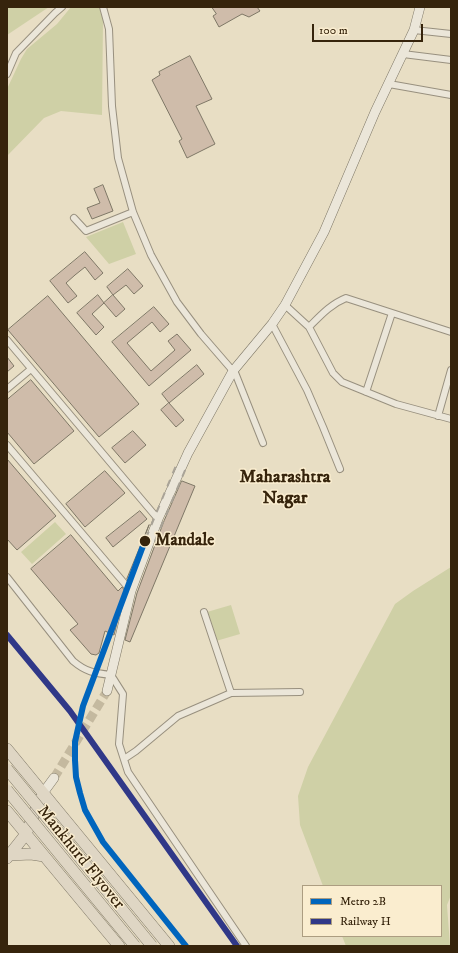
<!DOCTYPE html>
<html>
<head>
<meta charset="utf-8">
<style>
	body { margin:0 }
	#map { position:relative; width:458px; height:953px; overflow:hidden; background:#e8dec4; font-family:"IM FELL DW Pica",serif }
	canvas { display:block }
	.frame { position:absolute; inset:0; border:8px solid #36240c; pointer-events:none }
	.legend { position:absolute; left:302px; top:885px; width:140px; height:52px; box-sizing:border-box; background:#faedcf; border:1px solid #ac9d81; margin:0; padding:5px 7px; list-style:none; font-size:12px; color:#36240c }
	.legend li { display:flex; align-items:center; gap:8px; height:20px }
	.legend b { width:20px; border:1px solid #ac9d81 }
	.scale { position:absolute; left:312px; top:24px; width:111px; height:18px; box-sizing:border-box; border:2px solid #36240c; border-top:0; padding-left:5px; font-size:12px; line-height:14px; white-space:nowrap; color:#36240c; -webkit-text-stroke:3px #faedcf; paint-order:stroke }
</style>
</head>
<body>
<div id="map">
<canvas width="458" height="953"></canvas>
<div class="frame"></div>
<ul class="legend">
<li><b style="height:5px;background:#0065bd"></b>Metro 2B</li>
<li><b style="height:5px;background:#303888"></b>Railway H</li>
</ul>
<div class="scale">100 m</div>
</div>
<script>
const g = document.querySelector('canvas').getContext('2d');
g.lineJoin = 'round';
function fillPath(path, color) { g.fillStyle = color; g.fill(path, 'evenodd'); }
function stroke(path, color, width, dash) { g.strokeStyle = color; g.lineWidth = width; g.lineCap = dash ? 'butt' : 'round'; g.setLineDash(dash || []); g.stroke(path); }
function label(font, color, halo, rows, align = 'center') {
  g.font = font + ' "IM FELL DW Pica",serif'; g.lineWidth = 3; g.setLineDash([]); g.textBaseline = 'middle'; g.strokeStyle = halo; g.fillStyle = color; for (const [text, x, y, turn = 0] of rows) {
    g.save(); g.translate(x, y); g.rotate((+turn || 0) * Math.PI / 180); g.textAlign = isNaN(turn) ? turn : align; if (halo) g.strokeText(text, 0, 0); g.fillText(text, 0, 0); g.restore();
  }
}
const green = new Path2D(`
	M7,7h42l-42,28z
	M71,7h28l4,13 -1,95 -41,-4 -17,7 -37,38v-67l14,-30 6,-10 30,-25z
	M123,222l13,32 -27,10 -23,-27z
	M55,522l11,12 -34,30 -11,-12z
	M451,567v328l-4,10 3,41h-104l-4,-10h99v-50h-118l-23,-61 -2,-29 10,-29 87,-163 18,-13z
	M231,605l9,29 -24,7 -9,-29z`);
const building = new Path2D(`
	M212,7h45l3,4 -11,6 -7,-3 -23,13 -6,-11 3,-2z
	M190,56l22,43 -16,7 19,38 -28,14 -8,-17 3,-2 -30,-59 8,-5 -1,-3z
	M103,185l10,26 -21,8 -5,-11 13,-5 -6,-14z
	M85,252l18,21 -8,7 -10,-13 -10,8 -9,8 11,13 -9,7 -18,-22z
	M128,269l15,17 -9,8 -8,-9 -13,10 -6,-8z
	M98,295l6,8 -12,11 12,13 -8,8 -19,-22z
	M113,295l12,14 -9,8 -12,-14z
	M48,296l91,108 -40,33 -91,-107z
	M154,307l15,17 -9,8 -8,-10 -25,21 24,28 24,-21 -7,-9 9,-7 14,16 -42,36 -37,-44z
	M7,357l7,9 -7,6z
	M197,365l7,9 -35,29 -7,-9z
	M31,380l43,51 -40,33 -27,-32v-32z
	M169,403l15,17 -8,7 -15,-17z
	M133,431l13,14 -21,18 -13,-15z
	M7,459l49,57 -39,34 -10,-11z
	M105,471l20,22 -40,34 -19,-23z
	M182,481l13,5 -65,156 -5,-2 12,-47 27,-72z
	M140,511l7,8 -34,28 -7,-9z
	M149,525l-21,56 -1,-2z
	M71,535l47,56 4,-4 3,4 -11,44 -9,-4 -6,22 -3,2 -5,-1 -21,-24 8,-6 -47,-55z`);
const secondaryTunnel = new Path2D(`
	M54,778l53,-87`);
const street = new Path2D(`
	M103,7l6,22 3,77 6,52 15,54 18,43 26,47 24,32 32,37
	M414,30l37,4
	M403,54l48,6
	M7,74l9,-21 39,-40 7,-6
	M389,84l62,11
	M74,218l12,13 47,-19
	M285,305l24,22 24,46 9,9 54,22 55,15
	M272,324l35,66 16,37 17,42
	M309,327c12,-12 22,-23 37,-29l105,34
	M7,340l151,179
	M234,370l29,73
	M7,389l24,-20
	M366,392l26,-79
	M438,416l13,-46
	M7,445l124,146
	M7,577l66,84c13,11 21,12 38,14l12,19 -4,50 9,28 118,174
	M204,612l27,81
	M124,759l12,-8 42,-35 53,-23 69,-1`);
const secondary = new Path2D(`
	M107,691l24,-100 27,-72 30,-66 45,-82 39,-47 13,-19 39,-73 51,-120 39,-82 6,-23
	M43,793l11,-15`);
const highway = new Path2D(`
	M7,749l162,197
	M7,811l112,135
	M10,855l21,-1 13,2
	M7,858l19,-24 14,-35`);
const rail = new Path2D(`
	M146,538l31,-75
	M155,541l31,-73`);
const highwayBridge = new Path2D(`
	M7,769l145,177
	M7,790l128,156`);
const rail1 = new Path2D(`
	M7,635l63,76 167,235`);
const metro1 = new Path2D(`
	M146,538l-63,168 -8,36v18l1,17 4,16 5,17 18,32 83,104`);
const markers = [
	[145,541,6,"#36240c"]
];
const stopNames = [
	["Mandale",155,541]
];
const streetNames = [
	["Mankhurd Flyover",80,858,51]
];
const neighbourhoodNames = [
	["Maharashtra",285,478],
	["Nagar",285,499]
];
fillPath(green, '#cfd0a6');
fillPath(building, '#cfbcaa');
stroke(building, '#7e7766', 1);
stroke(secondaryTunnel, '#c4b99f', 9, [9, 4.5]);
stroke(street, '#98907f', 8);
stroke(secondary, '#7e7766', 10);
stroke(highway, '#7e7766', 12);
stroke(street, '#ebe6d9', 6);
stroke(secondary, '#ebe6d9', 9);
stroke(highway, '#dfd6c4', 11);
stroke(rail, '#a9a397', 2, [7, 7]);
stroke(highwayBridge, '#7e7766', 12, []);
stroke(highwayBridge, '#dfd6c4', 11);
stroke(rail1, '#303888', 6);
stroke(metro1, '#0065bd', 6);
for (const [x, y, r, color] of markers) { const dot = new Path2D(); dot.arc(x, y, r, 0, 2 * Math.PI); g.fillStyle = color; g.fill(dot); stroke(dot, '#faedcf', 1.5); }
label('bold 17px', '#36240c', '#faedcf', stopNames, 'left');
label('17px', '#36240c', '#faedcf', streetNames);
label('bold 18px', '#36240c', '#faedcf', neighbourhoodNames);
</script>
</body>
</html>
